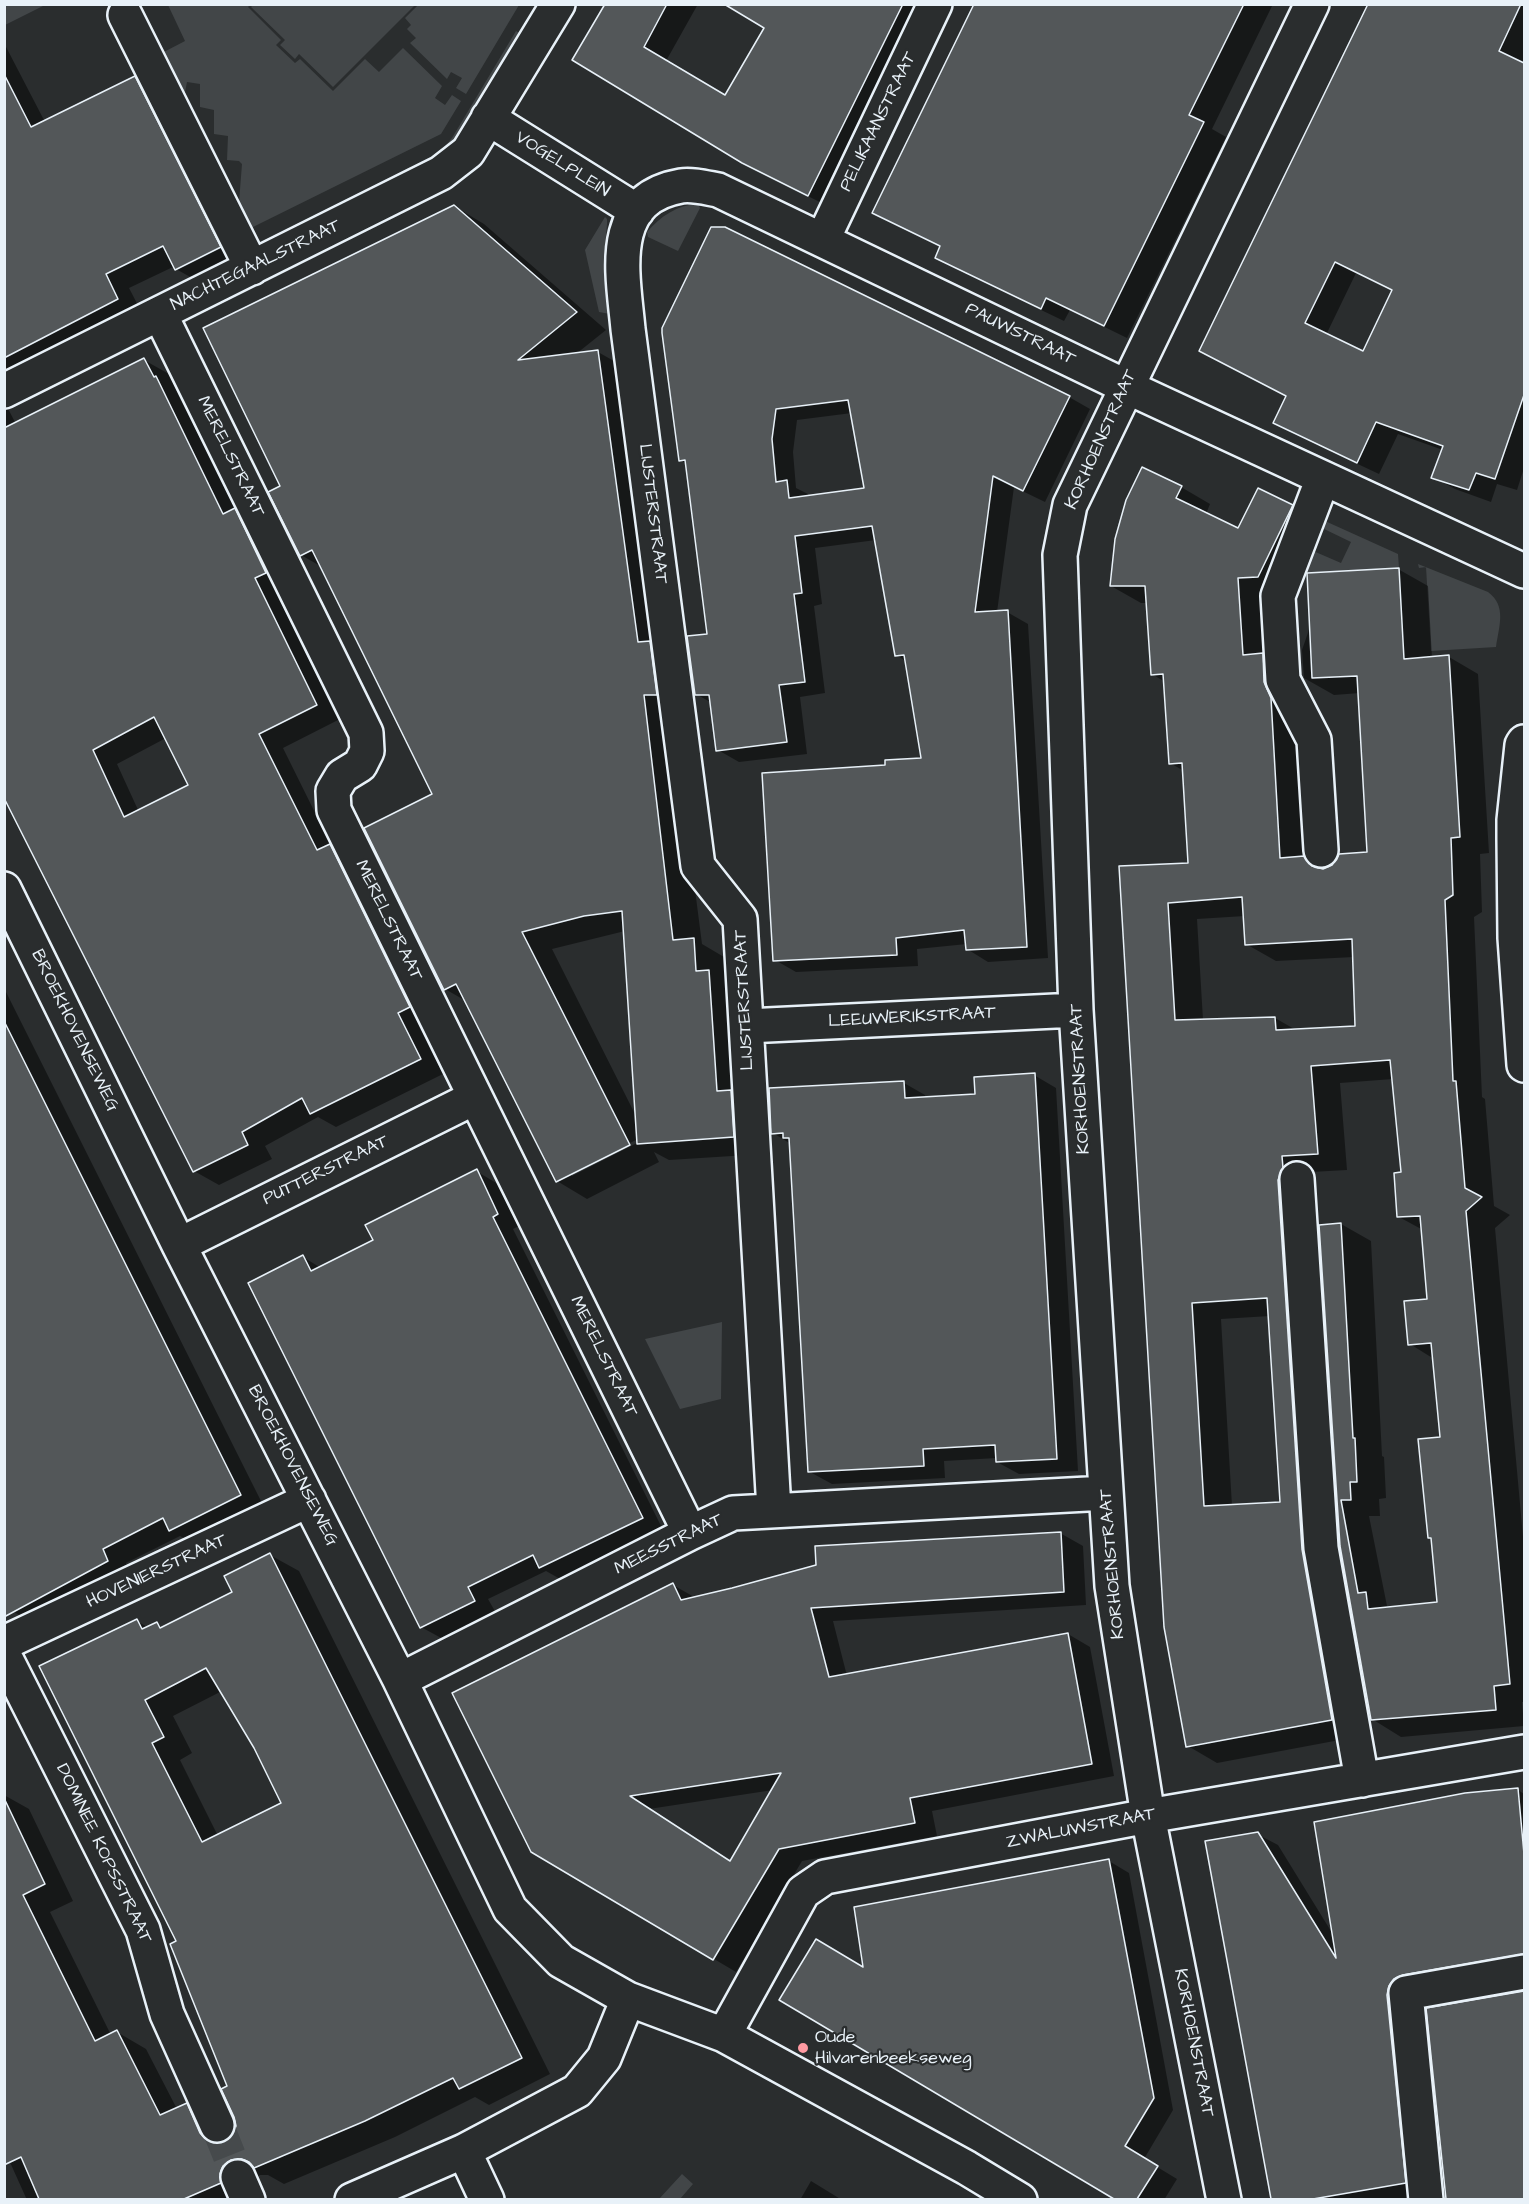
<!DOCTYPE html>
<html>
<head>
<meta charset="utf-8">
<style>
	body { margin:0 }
	#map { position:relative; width:1529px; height:2204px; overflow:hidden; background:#2a2d2e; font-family:"Architects Daughter",sans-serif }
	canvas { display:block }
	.frame { position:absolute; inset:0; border:6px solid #e8f1f8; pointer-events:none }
</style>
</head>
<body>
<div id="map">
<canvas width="1529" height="2204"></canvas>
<div class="frame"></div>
</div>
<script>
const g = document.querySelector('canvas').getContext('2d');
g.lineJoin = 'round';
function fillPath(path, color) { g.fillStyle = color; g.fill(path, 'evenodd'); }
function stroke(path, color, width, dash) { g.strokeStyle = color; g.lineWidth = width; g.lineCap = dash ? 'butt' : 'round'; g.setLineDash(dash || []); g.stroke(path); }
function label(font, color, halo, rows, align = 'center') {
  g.font = font + ' "Architects Daughter",sans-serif'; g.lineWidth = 4.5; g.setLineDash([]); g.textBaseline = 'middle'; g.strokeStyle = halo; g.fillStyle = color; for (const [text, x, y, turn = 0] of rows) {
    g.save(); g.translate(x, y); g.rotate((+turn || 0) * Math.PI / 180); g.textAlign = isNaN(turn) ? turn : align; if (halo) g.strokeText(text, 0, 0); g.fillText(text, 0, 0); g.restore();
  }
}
const green = new Path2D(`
	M5,4h40v1l-40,20z
	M168,5h82l-2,2 33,33 -5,5 19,18 5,-4 33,32 32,-32 14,13 24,-24 39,38 -7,12 10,7 7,-10 9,6 -20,33 -188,93 1,4 -7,3 -9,-19 4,-51 -3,-3 -12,-1 1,-24 -14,-2v-24l-14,-3v-23l-13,-2 -3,15 -24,-43 25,-13z
	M253,5v-1l162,1 -82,82 -34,-33 -4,5 -15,-14 5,-5 -34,-33z
	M418,5h101l-53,89 -10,-6 6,-10 -11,-6 -4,7 -37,-36 6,-5 -9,-9 4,-4 -6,-7z
	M516,31l7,4 -67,110 -14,15 -4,-6 14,-16z
	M698,204l2,4 -22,43 -30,-14 -1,-5c14,-16 30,-27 51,-28z
	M605,217l2,2v5l-3,34 6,56 -11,-2 -14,-62z
	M1325,521l73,33 1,14 -100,6 12,-24 30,13 10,-21 -29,-14z
	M1418,564l70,28c19,14 11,34 8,55l-65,4 -5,-84 -7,1z
	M722,1322l-1,77 -41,10 -35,-70z
	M682,2174l11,10 -13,15h-21z`);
const shadow = new Path2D(`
	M608,4h90l-32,57 59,36 41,-69 -39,-24h205l-100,204 -65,-32 -193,-117z
	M993,4h280l-61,125 14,8 -99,201 -57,-28 -6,11 -104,-50 -23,-14 4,-10 -67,-34z
	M1370,4h154v464l-7,22 -20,-6 -6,18 -36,-13 -22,-12 10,-27 -45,-16 -19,40 -83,-39 -21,-12 12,-27 -86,-45zM1356,273l37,18 -29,62 -38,-18z
	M4,43l41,79 90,-44 24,14 85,169 -43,22 -25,-14 -1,-3 -46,22 13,25 -138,71z
	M454,206l30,18 122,106 -30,24 22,-2 30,17 74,575 22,13 2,25 13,7 25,165 -95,6 -15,-8 5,10 -72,37 -30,-18 -91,-180 -21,-12 -11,-194 -112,-228 -21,-12 -19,-69zM625,931l12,187 -85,-169zM636,1140l1,3 -65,33v-4z
	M664,329l405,68 21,12 -45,93 -31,-15 -17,125h10l21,12 20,334 -60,4 -21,-13v-5l-50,5 1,17 -122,6 -21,-12 112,-193 36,-7 -17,-99 -10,-6 -20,-115 -61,8 7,56 -8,2 11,87 -25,4 7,57 -68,8 -21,-12 -6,-47 -16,-9 13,-59 -22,-171 -7,-4zM852,413l14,77 -58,7v-3l-12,-6 -3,-36 4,-32z
	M144,360l25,14 8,17 3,1 58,120 21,12 31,63 -12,6 62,126 -57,29 49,99 22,13 80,161 -12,6 23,46 -109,54 -18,-10 -53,29 7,13 -53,26 -25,-14 -190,-377v-393l12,23zM166,738l24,48 -51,26 -22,-48z
	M1181,487l29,17 -4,10 33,16 53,-24 29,17 -33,70 12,123 9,144 15,10 45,-17 -9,-160 -26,2 -30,-17 -2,-28 9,-26 87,-55 30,17 4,72 17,-1 29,17 11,179 -9,1 2,58 -8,5 8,180 3,2 9,107 16,9 -15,13 29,320v154h-2l2,24 -123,11 -29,-18 -31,-173 -21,-320 21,-2 30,17 11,215 2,1 2,41 -7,1 1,17h-11l18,90 4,2 48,-5 -6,-64 -4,-2 13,-99 -8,-79 -24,-15 19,-43 -6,-71 -24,-13 3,-43 -9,-95 -53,4 7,87 -36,2 20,395 30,169 -144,27 -29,-17 -68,-878 69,-4 -5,-93 -14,-8 -5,-81 -13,-8 -4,-71h-7l-30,-17zM1245,916l1,28 30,17 78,-4 2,70 -60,3 -21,-12 -72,2 -6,-101zM1270,1316l12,188 -50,2 -11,-187z
	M4,988l261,521 -71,35 -14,-8 -54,27 6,12 -94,51 -24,-14 -10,-19z
	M1034,1075l22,13 22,383 -59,3 -22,-12v-4l-53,3 1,17 -113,6 -22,-12 -19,-328 -18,-11 131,-50 21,12 1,3 50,-3z
	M476,1171l22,13 21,42 -6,3 150,301 -101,50 -16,-9 -58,28 8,14 -53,26 -22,-12 -118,-370 18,11 54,-27z
	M1060,1533l23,13 3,59 -253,16 14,55 221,-42 22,13 24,129 -182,35 5,25 -135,25 -66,111 -204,-121 141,-266 23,13zM773,1790l-42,72 -82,-53z
	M270,1555l29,16 251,503 -61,31 -14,-8 -80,40 -111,47 -16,-9h-8l-9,8 -2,17h-222l-23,-51v-354l25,14 44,92 -23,11 61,123 6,-3 29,17 31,60 10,-4 28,17 10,22 9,-8 3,-10 -8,-39 -51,-145 -137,-275 96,-46 12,7 8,-4 7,4 70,-35zM222,1691l33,56 28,56 -65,33 -38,-76 12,-7 -19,-37z
	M1518,1790l6,4v173l-100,18 2,215h-154l-66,-357 51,-9 21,11 56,91z
	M1109,1861l20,12 44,237 -29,49 33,20 -13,21h-47l-336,-201 84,-30z
	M1524,1992v208h-78l-18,-190z
	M811,2181l31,19h-42z`);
const building = new Path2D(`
	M605,4h62l-23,43 81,48 39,-67 -40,-24h179l-95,192 -66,-33 -170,-103z
	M974,4h270l-55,111 15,7 -100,204 -58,-28 -5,11 -106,-51 5,-12 -68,-33z
	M1368,4h153l-22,47 25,12v332l-29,84 -19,-6 -7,17 -38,-12 12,-32 -67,-24 -19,41 -84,-40 13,-27 -87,-45zM1335,262l57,28 -29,61 -58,-28z
	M4,74l27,53 104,-51 86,171 -46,23 -12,-24 -57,28 12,25 -114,59z
	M454,205l123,107 -59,48 80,-10 40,292 12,-1 7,54h-13l29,245 21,-2 2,33 13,-1 8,121 14,-1 3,47 -97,7 -15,-233 -38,5 -62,16 108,213 -74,37 -100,-198 -12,6 -80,-162 68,-34 -120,-244 -12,6 -32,-64 12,-6 -77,-158z
	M711,227h14l345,169 -47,95 -30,-15 -18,136 33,-2 19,337 -61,3 -2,-20 -68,8 1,17 -124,6 -11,-188 123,-8v-5l36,-2 -17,-103 -9,1 -23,-130 -77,10 7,57 -8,1 11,88 -26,3 8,57 -71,9 -7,-56h-14l-8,-59 20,-2 -22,-174 -6,1 -17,-128v-5zM848,400l16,88 -75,10 -2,-18 -11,2 -4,-43 4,-30z
	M144,358l10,19 2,-1 67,138 12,-6 31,65 -11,5 62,127 -58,29 58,116 13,-6 80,163 -12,6 23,46 -111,55 -8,-16 -60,34 6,13 -55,27 -189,-374v-370zM154,717l34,68 -64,32 -31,-67z
	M1142,467l40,19 -6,12 62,30 20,-40 35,17 -35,72 -20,1 5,77 20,-2 1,29 7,16 9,160 24,-2 8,10 11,3 9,-4 7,-11 28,-2 -10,-176 -45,2 -5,-105 92,-5 5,91 45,-4 11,182 -9,1 2,57 -8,5 8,181h3l9,107 17,9 -16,14 44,473 -16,2 2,24 -125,10 -31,-174 -21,-321 22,-2 12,215h2l2,44h-7l1,18h-10l17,93 8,-1 2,17 69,-7 -6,-64h-3l-10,-99 22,-2 -9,-94 -23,2 -4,-44 23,-2 -7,-83 -23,1 -3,-44 7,-1 -11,-112 -79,6 7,88 -36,2 1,12 -5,12 24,369 30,171 -146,27 -22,-120 -45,-761 69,-3 -6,-100 -13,1 -6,-90 -12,1 -6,-89h-35l5,-47 11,-39zM1242,897l3,48 107,-6 3,87 -79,4 -1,-13 -100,3 -7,-117zM1267,1298l13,204 -76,4 -12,-203z
	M4,1021l237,474 -72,36 -6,-13 -60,31 5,12 -104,56z
	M1035,1073l22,386 -61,3 -1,-17 -72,4 1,17 -116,6 -19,-334h-6v-5l-12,1 -2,-46 135,-7 1,17 70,-4 -1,-17z
	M477,1169l21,45 -5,3 150,301 -104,50 -6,-13 -65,32 7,14 -55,27 -172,-345 55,-28 8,16 62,-31 -8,-15z
	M1061,1532l3,60 -253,16 18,69 239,-44 24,131 -182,34 5,25 -136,26 -66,111 -182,-108 -79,-159 221,-110 8,17 51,-12 84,-23 -1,-19zM781,1773l-51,88 -100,-65z
	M270,1553l252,505 -63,31 -6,-11 -88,43 -111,47 -5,-6 -8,-3 -10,1 -8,6 -3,8 1,9 -37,16h-145l-18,-42 -17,8v-367l41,86 -22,11 72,146 22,-11 43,85 27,-12 13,30 7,7 8,4 9,-2 8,-6 4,-10 -2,-9 -13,-28 6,-3 -57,-142 6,-3 -137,-275 98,-47 5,10 15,-7 3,6 72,-36 -8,-16zM206,1668l48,80 27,55 -79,39 -50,-99 12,-6 -19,-37z
	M1518,1788l6,66v100l-121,21 -9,4 -5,7 -2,9 19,188 -93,16h-42l-66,-358 53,-9 78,126 -22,-136 151,-29z
	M1109,1859l45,239 -29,48 33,20 -21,33h-23l-335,-199 37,-61 47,28 -9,-60z
	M1524,1991v208h-78l-20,-191z`);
const minorTunnel = new Path2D(`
	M217,2125l21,52`);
const minor = new Path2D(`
	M125,15l127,253
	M488,118l149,93
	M823,239l112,-235
	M160,314l206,419 1,18 -7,14 -18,11 -9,15 1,19 356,723
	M4,391l437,-218 27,-21 90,-148
	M1524,742l-2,3 -8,75v19l1,99 9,127
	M1321,850l-7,-110 -31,-60 -5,-84 45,-118
	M4,889l175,356 221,435 110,229 51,52 67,38 96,36 243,133 53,32
	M747,1026l329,-16
	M1297,1179l24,369 41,232
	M179,1245l295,-147
	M774,1510l-34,-591 -42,-53 -70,-537c-5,-55 -22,-130 53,-143 11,-2 26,2 37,4l407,196 399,185
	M4,1643l305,-143
	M4,1655l139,275 24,84 50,111
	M400,1680l290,-147 43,-20 373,-20
	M724,2035l79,-143 22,-15 323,-61 376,-64
	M464,2151l23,49
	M238,2177l10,23
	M352,2200l112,-49 113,-60 27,-33 24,-59
	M1224,2200l-76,-384 -36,-230 -36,-576 -16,-455 10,-50 242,-501
	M1426,2200l-20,-207 118,-21`);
const markers = [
	[803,2048,6,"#ff9aa2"]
];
const streetNames = [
	["PELIKAANSTRAAT",879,122,-64],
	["VOGELPLEIN",562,165,32],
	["NACHTEGAALSTRAAT",256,266,-26],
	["PAUWSTRAAT",1020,335,26],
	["KORHOENSTRAAT",1102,440,-66],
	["MERELSTRAAT",230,457,64],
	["LIJSTERSTRAAT",652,514,83],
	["MERELSTRAAT",388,921,64],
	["LIJSTERSTRAAT",745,1000,-93],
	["LEEUWERIKSTRAAT",912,1018,-3],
	["BROEKHOVENSEWEG",74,1031,64],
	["KORHOENSTRAAT",1081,1079,-93],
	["PUTTERSTRAAT",326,1171,-26],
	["MERELSTRAAT",603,1357,64],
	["BROEKHOVENSEWEG",292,1466,63],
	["MEESSTRAAT",669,1545,-26],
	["KORHOENSTRAAT",1113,1564,-95],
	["HOVENIERSTRAAT",157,1572,-25],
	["ZWALUWSTRAAT",1081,1829,-11],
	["DOMINEE KOPSSTRAAT",103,1854,64],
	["KORHOENSTRAAT",1193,2043,79]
];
const poiNames = [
	["Oude",815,2038],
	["Hilvarenbeekseweg",815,2059]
];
fillPath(green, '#424648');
fillPath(shadow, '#0007');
fillPath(building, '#535759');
stroke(building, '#e8f1f8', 1.5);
stroke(minorTunnel, '#464a4c', 33, [33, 16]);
stroke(minor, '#e8f1f8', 38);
stroke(minor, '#2a2d2e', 33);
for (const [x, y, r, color] of markers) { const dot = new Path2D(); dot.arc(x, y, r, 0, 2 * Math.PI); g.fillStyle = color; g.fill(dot); stroke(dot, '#2a2d2e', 2); }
label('18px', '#e8f1f8', '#2a2d2e', streetNames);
label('18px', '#e8f1f8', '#2a2d2e', poiNames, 'left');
</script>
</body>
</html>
